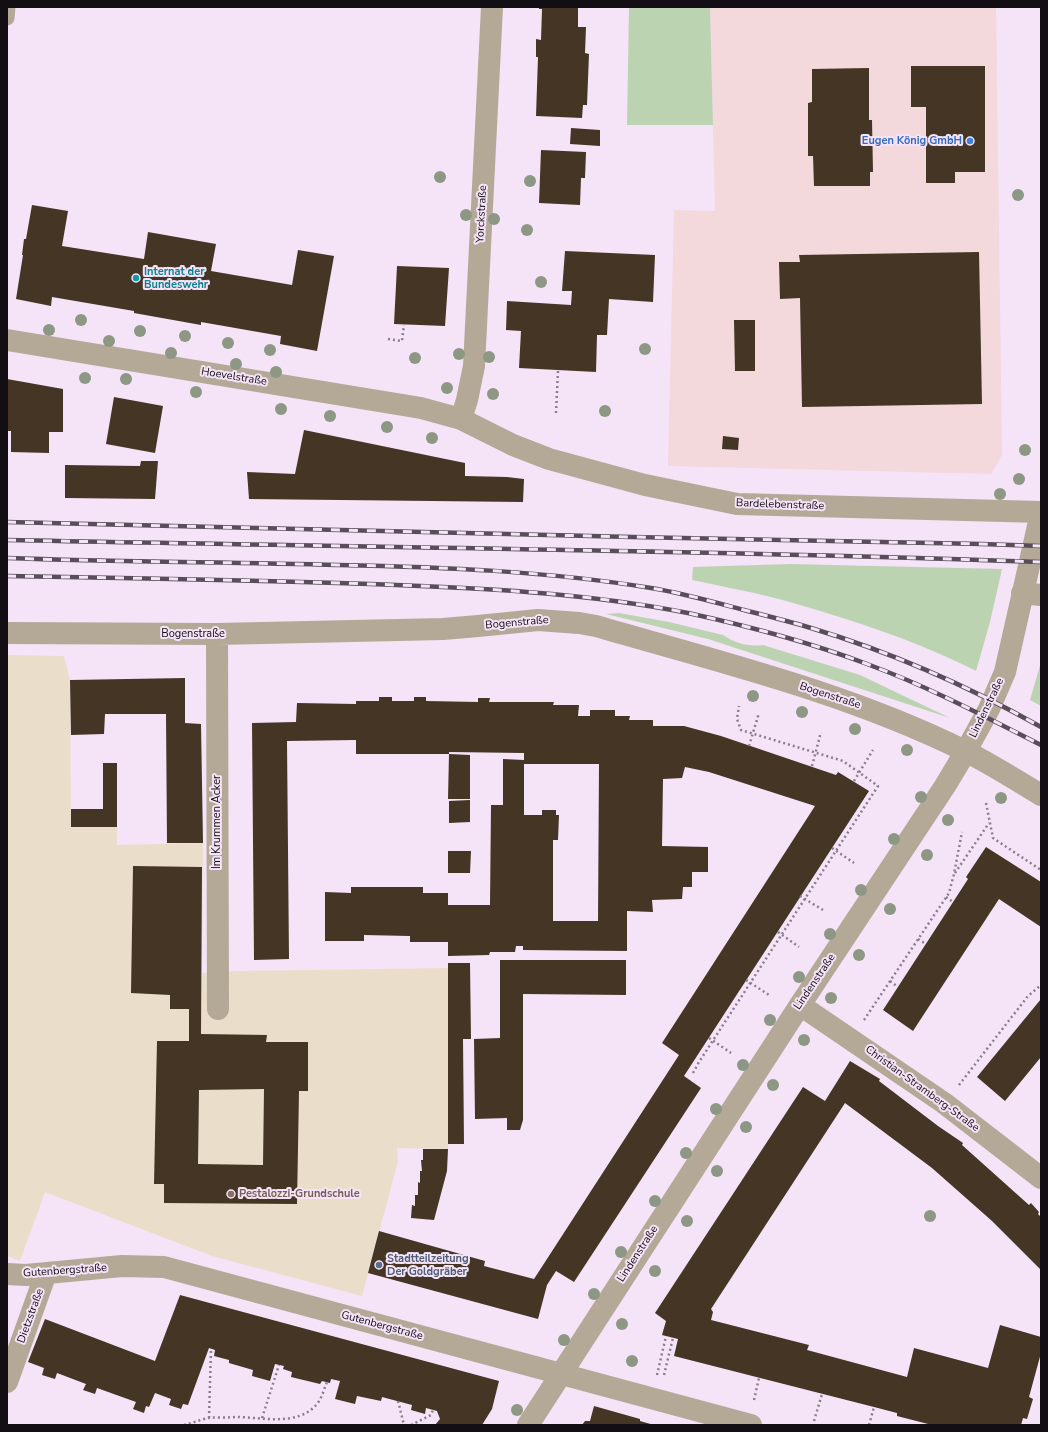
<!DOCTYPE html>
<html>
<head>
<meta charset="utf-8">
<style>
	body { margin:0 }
	#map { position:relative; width:1048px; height:1432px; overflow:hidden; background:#f5e3f8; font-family:"Nunito Sans",sans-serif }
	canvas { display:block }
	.frame { position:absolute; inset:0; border:8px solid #130d14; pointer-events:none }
</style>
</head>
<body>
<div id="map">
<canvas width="1048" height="1432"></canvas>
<div class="frame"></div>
</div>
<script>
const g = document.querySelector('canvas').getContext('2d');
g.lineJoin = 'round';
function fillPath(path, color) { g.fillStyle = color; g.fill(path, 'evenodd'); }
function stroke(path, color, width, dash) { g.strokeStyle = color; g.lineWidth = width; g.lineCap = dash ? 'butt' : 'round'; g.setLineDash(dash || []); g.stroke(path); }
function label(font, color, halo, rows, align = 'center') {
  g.font = font + ' "Nunito Sans",sans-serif'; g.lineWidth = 4; g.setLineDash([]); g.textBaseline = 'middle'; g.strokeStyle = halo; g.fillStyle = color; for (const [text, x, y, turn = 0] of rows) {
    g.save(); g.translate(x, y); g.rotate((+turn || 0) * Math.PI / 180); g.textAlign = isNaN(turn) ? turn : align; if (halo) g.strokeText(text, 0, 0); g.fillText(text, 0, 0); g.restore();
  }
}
const commercial = new Path2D(`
	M710,7h286l6,448 -11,19 -323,-8 6,-256 41,1z`);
const education = new Path2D(`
	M7,655l57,1 6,24 1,147h46v18l86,-2 -1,130 35,-2 211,-3v181l-51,-1 1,13 -36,135 -150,-40 -167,-64 -25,69 -13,-5z`);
const green = new Path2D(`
	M629,7h81l3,118h-86z
	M790,564l212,5 -12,53 -14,49c-63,-32 -132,-54 -201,-73 -27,-7 -56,-12 -83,-18l1,-13z
	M619,613l50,9 54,13c12,8 25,12 40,10l97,30 90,43 -242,-79 -102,-25z
	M1041,662v44l-11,-6z`);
const building = new Path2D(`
	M539,7h39v20h8l-1,26 4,1 -2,51h-4l-1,13 -46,-2 2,-59h-2v-18l5,1 1,-31h-3z
	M911,66h74v106h-30v11h-29v-76h-15z
	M869,68v52h3l1,52h-3v14h-56l-1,-30h-5v-53l4,-1v-33z
	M571,128l29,2v16l-30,-2z
	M541,150l45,2 -1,26h-4l-1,27 -41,-2z
	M32,205l36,6 -6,35 82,13 4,-27 68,12 -5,27 81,14 6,-35 36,6 -17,95 -37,-7 1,-8 -80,-14v3l-67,-12v-2l-82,-14 -1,9 -35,-7 7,-44h-1l2,-16h2z
	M565,251l90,4 -2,47 -44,-3 -2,36h-10l-1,37 -77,-4 2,-37 -15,-1 1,-29 64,4 1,-14h-10z
	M979,252l3,152 -180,3 -2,-109 -20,1 -1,-37h21l-1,-7z
	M397,266l52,2 -4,58 -51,-2z
	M734,320h21v51h-20z
	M7,379l56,10v43h-14v21l-38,-1v-21h-4z
	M114,397l49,9 -8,47 -49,-9z
	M304,430l161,33v13l42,1 17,2 -1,23 -274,-3 -2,-27 48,2z
	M723,436l16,2 -1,12 -16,-1z
	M141,461h17l-3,38 -90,-1v-33l75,1z
	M185,678v45l16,1 2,119h-36l-1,-129h-61l-1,20 -33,1 -1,-55z
	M379,697h13v4h22v-4h12v4l52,1v-4h12l-1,4h65l-1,3h26l-1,11h12v-6h25v6h15l-1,4h24v6h31l37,10 115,39 2,-3 31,19 -185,285 17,12 -127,194 -18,-11 -9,14 -9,34 -170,-46 11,-42 106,30 -1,5 50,13 145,-224 -17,-12 153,-237 -106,-34 -24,-5 -3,11 -19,1 -1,67 46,1v25h-16v15h-9l-1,12 -30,1 1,12 -26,-1v40l-104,-1v-4h-7l-1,6h-25l-1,3 -41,1v-14h-38v-6l-46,-1v6h-39v-49l26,1v-6h72v6h25v12h42l1,-100h12v-46l21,1v-7l-75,-1v2h-93v-14l-69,1 2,218 -35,1 -2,-237 44,-1 1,-19 59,1v-3h23zM524,764h75l-1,157h-45v-81h5l1,-25h-3v-5h-14v5h-18z
	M449,754l21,1v44h-22z
	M103,763h14v64h-46v-18h32z
	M470,800v22l-21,1v-22z
	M986,847l55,35v45l-42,-28 -86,132 -30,-21 85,-131 -2,-2z
	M448,851h23l-1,22h-22z
	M133,866l69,1 -1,167 66,1 -1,7h42v49h-9l-2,113 -133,-1v-19h-10l3,-143h32v-32h-19v-14l-39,-2zM264,1089l-1,76 -65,-1 1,-74z
	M500,960h126v35l-103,-1v126l-3,10h-13v-12l-32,1 -1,-80 26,-1z
	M448,963h22l1,76h-8l1,105h-16z
	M1041,999v58l-36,44 -28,-24z
	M850,1061l30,18 -1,2 59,45 25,17 -1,2 67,60 2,-2 8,9 -1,2 3,3v53l-49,-49 -60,-53 -87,-65 -134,206 2,3 -2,8 98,25 -2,5 100,27 7,-29 74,20 12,-43 41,12v16l-12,44 4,2 -6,20 -4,-1 -2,7h-89l-35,-9v-3l-23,-6 -200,-51 4,-17 -16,-4 4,-14 -11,-8 148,-226 22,14z
	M423,1149h25l-1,22 -13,49 -23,-2 1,-13 3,1v-11h3v-13l2,1v-12h2l-1,-11h2z
	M180,1295l319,86 -7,28 -10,16h-47l5,-6 -3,-8 -11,-3 -1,6 -14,-4 1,-5 -30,-8 -1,4 -24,-5 -2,8 -20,-5 5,-18 -9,-2 -1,4 -8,-2 -2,3 -29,-7 1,-5 -9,-3 1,-3 -9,-2 -5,17 -18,-5 1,-6 -24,-7v-3l-15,-4 1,-6 -6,-2 -21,57 -5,-1 -2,5 -12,-4 2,-6 -16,-6 -6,14 -3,-1 -2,7 -11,-4 3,-7 -39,-14 -2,6 -12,-4 3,-6 -29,-11 -2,6 -13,-4 2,-7 -16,-6 17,-43 110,42z
	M594,1406l46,13v2l14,4h-72l3,-4h5z`);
const path = new Path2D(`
	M388,339l14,2 2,-16
	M556,413l2,-42
	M749,746l10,-33
	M812,766l9,-34
	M854,781l19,-31
	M986,803l7,35 48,32
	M832,848l22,15
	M955,873l34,-50
	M800,896l23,14
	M946,897l7,5
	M778,932l21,15
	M918,939l8,5
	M746,980l23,15
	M890,981l8,6
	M864,1020l85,-127 5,-19 8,-42
	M709,1038l22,15
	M693,1073l6,-11 179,-276 -35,-25 -102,-31 -4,-11 2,-13
	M959,1085l69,-89 13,-11
	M657,1375l9,-39
	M664,1375l9,-37
	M754,1400l5,-22
	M398,1401l6,24
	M209,1418l2,-69
	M262,1418l17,-53
	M814,1421l8,-27
	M184,1425c8,-2 16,-5 24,-7 8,-1 18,0 27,-1 26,0 63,10 82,-13 5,-6 7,-15 10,-22
	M411,1425l20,-10 2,-5
	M869,1425l5,-18`);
const service = new Path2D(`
	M7,18l1,-11`);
const minor = new Path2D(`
	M7,340l414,68 40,11 52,26 36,14 96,26 92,19 304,8
	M461,419l6,-19 7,-34 18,-359
	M1022,593l19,2
	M7,633l210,1 226,-5 35,-3 60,-6 41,3 17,3c124,36 252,67 369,125 26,13 51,29 76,44
	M217,634l1,375
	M800,1005l144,98 97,75
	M7,1274l19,1 96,-9 42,1 587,158
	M7,1382l39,-109
	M528,1425l272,-420 145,-219 21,-35 23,-42 16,-37 36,-159`);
const rail = new Path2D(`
	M7,522l625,15 349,7 60,2
	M7,540c345,7 689,10 1034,22
	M7,558c110,4 220,4 331,7 104,2 209,6 313,23 31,5 63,14 93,22 23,6 45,11 67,18 80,24 157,58 230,99
	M7,576c121,2 242,4 363,8 106,4 213,8 318,29 60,13 121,29 179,51 60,22 117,52 174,81`);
const trees = [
	[440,177],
	[530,181],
	[1018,195],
	[466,215],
	[494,219],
	[527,230],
	[541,282],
	[81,320],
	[49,330],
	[140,331],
	[185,336],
	[109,341],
	[228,343],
	[645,349],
	[270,350],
	[171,353],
	[459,354],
	[489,357],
	[415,358],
	[236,364],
	[276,372],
	[85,378],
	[126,379],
	[447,388],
	[196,392],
	[493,394],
	[281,409],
	[605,411],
	[330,416],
	[387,427],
	[432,438],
	[1025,450],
	[1019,479],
	[1000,494],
	[753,696],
	[802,712],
	[855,729],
	[907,750],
	[921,797],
	[1001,798],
	[948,820],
	[894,839],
	[927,855],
	[861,890],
	[890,909],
	[830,934],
	[859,955],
	[799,977],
	[831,998],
	[770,1020],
	[804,1040],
	[743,1065],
	[773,1085],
	[716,1109],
	[746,1127],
	[686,1153],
	[717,1171],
	[655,1201],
	[930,1216],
	[687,1221],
	[621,1252],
	[655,1271],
	[594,1294],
	[622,1324],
	[564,1340],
	[632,1361],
	[517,1410]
];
const markers = [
	[970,141,4,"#3f7fe0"],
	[136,278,4,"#0f9aa8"],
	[231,1194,4,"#8d6e63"],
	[379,1265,4,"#5c6f8a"]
];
const shopNames = [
	["Eugen König GmbH",962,141]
];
const streetNames = [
	["Yorckstraße",482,214,-87],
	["Hoevelstraße",234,377,9],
	["Bardelebenstraße",780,505,2],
	["Bogenstraße",517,623,-5],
	["Bogenstraße",193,634],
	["Bogenstraße",830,696,18],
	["Lindenstraße",987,708,-64],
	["Im Krummen Acker",217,822,-90],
	["Lindenstraße",815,982,-56],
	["Christian-Stramberg-Straße",922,1089,36],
	["Lindenstraße",638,1254,-57],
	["Gutenbergstraße",65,1271,-4],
	["Dietzstraße",31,1316,-70],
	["Gutenbergstraße",382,1326,15]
];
const cultureNames = [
	["Internat der",144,272],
	["Bundeswehr",144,285]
];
const educationNames = [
	["Pestalozzi-Grundschule",239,1194]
];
const serviceNames = [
	["Stadtteilzeitung",387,1259],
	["Der Goldgräber",387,1272]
];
fillPath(commercial, '#f3d8dc');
fillPath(education, '#eadeca');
fillPath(green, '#bcd3b2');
fillPath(building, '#443525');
stroke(path, '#8a7d8c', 2.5, [2, 3]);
stroke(service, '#b4a897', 15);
stroke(minor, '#b4a897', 22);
stroke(rail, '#584e59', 4.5);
stroke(rail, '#f5e3f8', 3, [9]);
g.fillStyle = '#8c9884';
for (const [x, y] of trees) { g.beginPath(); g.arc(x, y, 6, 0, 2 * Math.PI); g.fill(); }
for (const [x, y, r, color] of markers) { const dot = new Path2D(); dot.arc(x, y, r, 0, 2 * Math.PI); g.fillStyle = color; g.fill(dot); stroke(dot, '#f5e3f8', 1.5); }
label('bold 11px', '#366cbe', '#f5e3f8', shopNames, 'right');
label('11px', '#130d14', '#f5e3f8', streetNames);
label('bold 11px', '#0d838f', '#f5e3f8', cultureNames, 'left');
label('bold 11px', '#785e54', '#f5e3f8', educationNames, 'left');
label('bold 11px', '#4e5e75', '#f5e3f8', serviceNames, 'left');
</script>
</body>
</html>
